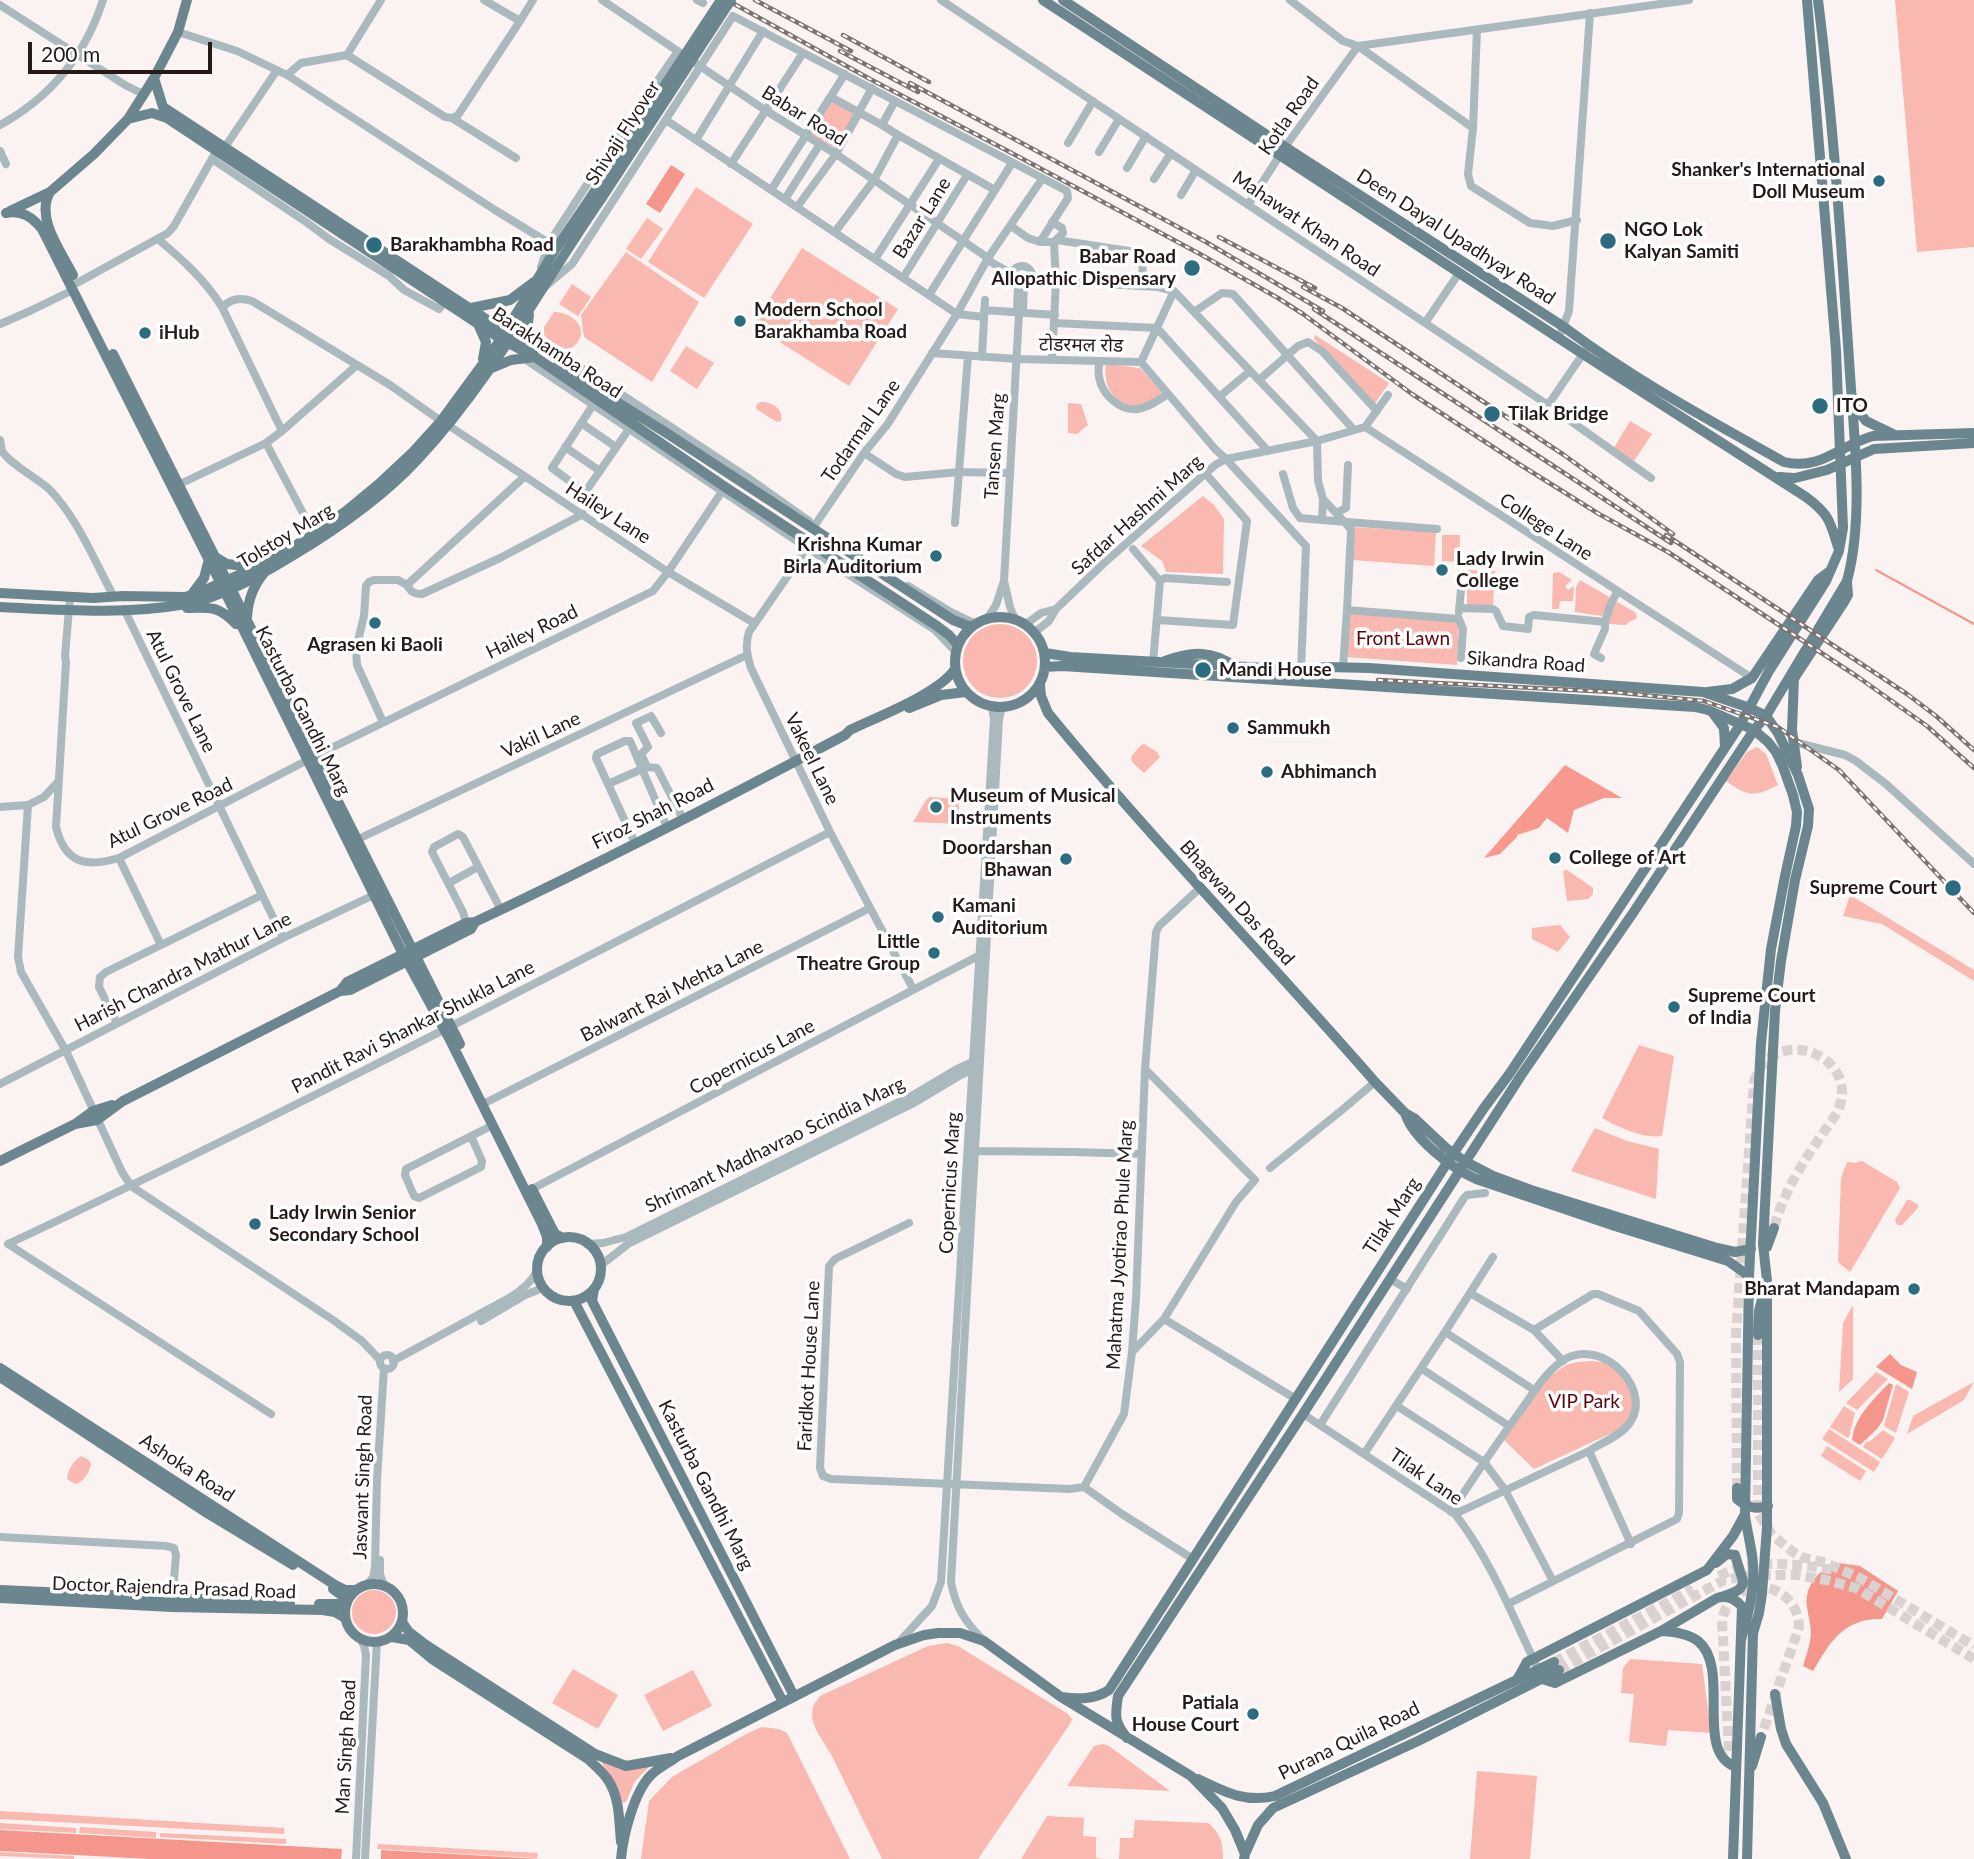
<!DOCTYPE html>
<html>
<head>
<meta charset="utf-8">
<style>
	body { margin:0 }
	#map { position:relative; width:1974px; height:1859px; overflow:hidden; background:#faf3f2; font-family:Lato,sans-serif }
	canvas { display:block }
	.scale { position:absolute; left:28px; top:42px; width:184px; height:32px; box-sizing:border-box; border:4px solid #251a18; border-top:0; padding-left:9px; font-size:21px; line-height:24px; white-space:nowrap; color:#251a18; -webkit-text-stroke:5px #fff; paint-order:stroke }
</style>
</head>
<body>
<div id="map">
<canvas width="1974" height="1859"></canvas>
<div class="scale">200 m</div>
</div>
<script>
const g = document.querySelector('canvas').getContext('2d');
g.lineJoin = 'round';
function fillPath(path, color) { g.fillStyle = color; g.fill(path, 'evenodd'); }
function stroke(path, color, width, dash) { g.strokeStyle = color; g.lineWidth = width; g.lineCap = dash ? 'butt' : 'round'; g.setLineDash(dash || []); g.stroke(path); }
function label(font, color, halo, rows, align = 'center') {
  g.font = font + ' Lato,"Noto Sans Devanagari",sans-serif'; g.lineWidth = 7; g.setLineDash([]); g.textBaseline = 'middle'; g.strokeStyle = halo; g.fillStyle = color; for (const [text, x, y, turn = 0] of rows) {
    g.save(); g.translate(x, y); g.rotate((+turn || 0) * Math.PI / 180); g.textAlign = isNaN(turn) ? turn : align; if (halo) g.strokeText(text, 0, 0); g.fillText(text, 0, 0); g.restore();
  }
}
const green = new Path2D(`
	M1895,0h79v247l-57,5z
	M830,94l34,19 -23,39 -37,-22z
	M696,187l57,37 -49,74 -56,-36z
	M647,218l16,11 -22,30 -15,-10z
	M802,248l96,61 -49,77 -96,-61z
	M626,252l73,50 -47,80 -68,-45 -3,-22z
	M572,284l19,13 -13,19 -19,-12z
	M554,312c23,0 40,24 14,38l-17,-8 -7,-7v-8z
	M1315,335l74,48 -15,22 -60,-66z
	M686,346l28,17 -17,26 -27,-18z
	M1106,364l34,4 24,26c-27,24 -64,8 -58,-30z
	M761,402c11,0 23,7 20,19l-4,1 -21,-13 1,-5z
	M1068,403l13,1 7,21 -11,9 -9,-1z
	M1630,421l22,13 -18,27 -20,-13z
	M1203,496l11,9 10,14 -1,55 -57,-2 -4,-11 -21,-15z
	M1354,527l82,5 -2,34 -82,-6z
	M1442,535h18l-1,27 -17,-1z
	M1467,570l28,1 -2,35 -26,-1z
	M1559,572l13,8 -7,6 3,4 6,-4 -1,15h-13l-1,8h-7l1,-36z
	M1580,580l31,18 -9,18 -27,-4 1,-25z
	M1617,602l19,11 1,5 -8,4 -3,3 -18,-1 4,-17z
	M1349,613l108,8 2,2 -2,42 -111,-8z
	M963 661a37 37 0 1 1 74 0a37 37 0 1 1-74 0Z
	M1144,744l13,8 3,5 -16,16 -12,-11 -1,-5 9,-11z
	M1757,747l9,7 12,31c-25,13 -30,11 -52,-4l21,-29z
	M930,797l29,2v25l-46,-2 13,-22z
	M1567,870l26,18v6l-5,5 -21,2 -4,-30z
	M1850,895l124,75v11l-92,-57 -39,-8z
	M1560,925l10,12 -12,15 -26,-13v-11z
	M1639,1045l35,11 -12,80c-19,3 -44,-9 -60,-18z
	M1595,1128l32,13 32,8 -3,50 -85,-28z
	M1862,1161l35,21 3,6 -50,84 -10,-8 -2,-3 3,-83 6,-16 8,1z
	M1907,1200h3l8,5v3l-16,17h-5l-2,-5z
	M1853,1305v74l-14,13 4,-69z
	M1592,1361c5,1 13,1 17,3 19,10 23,30 26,48l-10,13 -9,6 -82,38 -32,-31c17,-22 39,-59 63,-72 9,-5 18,-4 27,-5z
	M1876,1372l12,7 -31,31 -11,-7z
	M1974,1382l-10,18 -57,34 6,-18z
	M1896,1384l13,8 -13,41 -12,-7z
	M1844,1406l11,7 -5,19 1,1 -3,5 -18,-11z
	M1829,1429l51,33 -6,10 -52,-33z
	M1883,1430l12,8 -13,21 -19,-12 4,-6 2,1z
	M1827,1446l39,25 -6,10 -39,-25z
	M81,1456l8,4 2,4c-2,9 -7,18 -16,20l-8,-5c1,-10 6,-17 14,-23z
	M352 1612a22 22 0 1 1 44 0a22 22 0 1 1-44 0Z
	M947,1643l11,3 110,68 4,5 -2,5 -92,135h-96l-50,-103 -16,-26 -4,-12 1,-12 7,-10 108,-50z
	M1630,1659l72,5 9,69 -43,-3 -2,16 -37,-4 5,-48 -13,-1 2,-25z
	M573,1669l45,26 -20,34 -46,-26z
	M693,1670l19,36 -49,25 -19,-36z
	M762,1727l17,2 8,4 63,126h-209l8,-58 23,-24 76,-44z
	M1103,1744l6,2 61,45 -103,-5 27,-40z
	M601,1761c25,11 23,8 49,5l-15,15 -9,21 -5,1z
	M1477,1771l60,5 -7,83h-60z
	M0,1811l284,17v6l-284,-15z
	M1047,1816l37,2 -1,18 13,1v21l7,1h-82z
	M1135,1820l73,3c13,11 15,20 15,36h-104l1,-21h13z
	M0,1823l76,5v5l-76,-4z
	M80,1827l76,5v6l-77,-5z
	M160,1833l126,6v5l-126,-7z
	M378,1844l160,9 -1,5 -160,-9z
	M0,1852l74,4v3l-74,-3z`);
const forest = new Path2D(`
	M1565,765l57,33h-18l-30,12 -6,23 -21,-15 -8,10 -22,7v2l-17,17 -16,4z`);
const water = new Path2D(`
	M671,165l14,9 -25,39 -14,-9z
	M1890,1354l11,11 16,7 -5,17 -36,-22z
	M1889,1383l4,2 -10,35 -6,9 -17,16 -8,-5c3,-24 21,-40 37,-57z
	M1839,1563l21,3 38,25 -16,28c-38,-1 -52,23 -69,52l-10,-5c3,-10 7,-21 8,-32 0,-9 -3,-18 -4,-27 -3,-21 12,-39 32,-44z
	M0,1830l342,19 -1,10h-191l-150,-8z
	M381,1850l161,9h-161z`);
const stream = new Path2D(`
	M1876,570l98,54`);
const majorTunnel = new Path2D(`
	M1758,1335v178l14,22 21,17 8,5 25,6 34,15 114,68
	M1737,1488l-1,-154 18,-252c19,-61 110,-27 83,31 -25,36 -52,72 -63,115
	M1719,1576c33,-17 78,-13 113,-6
	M1554,1662l139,-73
	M1559,1670l165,-90 27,-5h45l30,5 30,8 118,71
	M1729,1751l-7,-131c10,-47 75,-42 77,7l-38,110`);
const minor = new Path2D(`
	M602,0l163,110 71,44 152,104 3,4 21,12
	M697,0l6,3
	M941,0l607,405 103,73
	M1290,0l53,41 15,5 115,82
	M0,5l125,80 18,9
	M520,21l13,-21
	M1477,30l-4,98 -5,46 3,12 59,37 23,3 24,-6
	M178,32l59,19 50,24 208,135 54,33
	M347,55l98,62 7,1 64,40
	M287,75l14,-12 46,-8 34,-55
	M831,97l51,28
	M452,118l6,-3 62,-94 -36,-21
	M666,120l291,194 27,3
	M0,125c51,-28 85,-69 103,-125
	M898,135l97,55
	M696,140l67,-109
	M1068,143l25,-42
	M225,147l52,-77
	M0,151l6,13
	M1099,152l20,-33
	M212,159l94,63 23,17 60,37 15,14 35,19 6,-8
	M731,164l72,-111
	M1127,168l19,-32
	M1154,179l17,-26
	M771,190l74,-116
	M1181,195l15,-25
	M785,199l35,-55
	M1248,205l37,-58 73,-101 331,-46
	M797,207l39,-53 36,-66
	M835,232l39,-52 24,-45 -16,-10 13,-24
	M159,240c24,20 46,40 63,67 10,-8 17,-10 30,-6l138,84 51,36
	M1057,240l85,13 1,33
	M1040,242h14l9,-9 -1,-5 -10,-6
	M875,259l64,-100
	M1012 276a10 10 0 1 1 20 0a10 10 0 1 1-20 0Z
	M541,267l8,-24 48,-74 81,-118
	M903,278l64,-103
	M1032,280l126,7 16,4 143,150
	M77,283l91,-50 6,-7 39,-69
	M546,286l26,-22 161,-248 334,175 1,7 -28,44 -12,-4 -17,-12
	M929,295l83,-132
	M222,307l60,124 74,-65
	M984,310l71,5
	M1194,312l28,-19 11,1 121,136
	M1019,313l4,-3 1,-24
	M1055,323l102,5 111,123
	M1425,323l34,-50
	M0,324l30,-13 43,-21
	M527,332l220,145 62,44
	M1561,332l8,-21 21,-298
	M932,353l85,6 124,3 74,87 11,10 80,87 -5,124
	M982,357l3,-57
	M523,358l284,190 128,82 21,22
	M1052,360l4,-79 -2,-39
	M1099,361c0,5 -1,11 0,16 3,18 21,34 39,32 11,-2 21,-9 30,-15
	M1141,362l33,-71
	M1259,380l39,-34 10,-4 14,9 55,60
	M1219,397l31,-26
	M593,405l-41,63 31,23h3l43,-62
	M1548,405l37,-54
	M581,423l35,24
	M448,425l220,147 86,51
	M1365,427l23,-32
	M0,440c1,3 1,7 2,11 8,13 35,27 47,38 28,28 46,73 65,108
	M1317,441l1,40 5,18 27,29 1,4 -4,78
	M266,443l16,-12
	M565,447l35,24
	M864,453l32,21 9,3 54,-5 50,1
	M1283,474l10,34 7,10 22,2
	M524,477l-117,108c4,7 7,9 15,9l78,-36 83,-44
	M180,484l86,-41 48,91
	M1323,499l-1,21 115,9
	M1336,513l10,-5 2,-43
	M955,523l13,-167
	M815,525l49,-72 23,-28 70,-111 31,-56 54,-79
	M807,548l-58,84c-4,13 -2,23 2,36l79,164 81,153
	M1133,549l27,32 -7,81
	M1160,581l5,-3 62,4
	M908,586l41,25 27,13
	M70,597l-5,59 1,6 -10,165c9,36 29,41 63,31l204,-106 330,-161 15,-19 57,-85
	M1459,608l34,1 3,2 7,15 25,3 1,-12 5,-2 71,7 5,-16 7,-14
	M124,609l159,329
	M1459,612l2,-22
	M987,619l9,-14 8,-24
	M1015,619l-5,-12 -6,-26 15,-268 -2,-3 1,-24
	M1158,620l75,5 14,-104 -42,-48
	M1026,624l15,-11 15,-4
	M1035,632l14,-11 7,-12 47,-45 112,-99 11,-6 91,-18 48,-14 387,251
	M1601,658l-7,-4 11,-25v-7
	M1343,668l4,-58 112,9 4,10 -2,29
	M383,722l-26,-57 -1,-16 8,-33 2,-30 3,-4 5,-2h24l9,5
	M661,733l-10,-17 -15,7 12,24 -7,7 6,13 10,1 26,51
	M1794,742l51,13 11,6 30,23 88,80
	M57,783l-13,14 -16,8 -10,152 3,15 45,79 56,121 9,14 202,134 29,21 18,19
	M608,784l34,-15
	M0,807l28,-2
	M354,841l393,-186
	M635,843l-39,-85 1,-4 28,-13h5l37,86
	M449,883l29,-16
	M466,923l-3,-11 -31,-60 2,-5 24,-13 5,3 38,73
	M161,945l101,-50
	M117,1023l-18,-36 1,-10 6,-5 55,-27 -42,-87
	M0,1084l283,-146 95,-45
	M487,1102l383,-194
	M471,1136l11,25 -1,6 -62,31 -5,-2 -9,-21 1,-6 87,-44
	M975,1151l98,1 69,2
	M1270,1168l72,-58 33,-28
	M532,1189l448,-234
	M909,1223l-74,36 -6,7 -9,202 3,8 8,3 239,10 14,-2 40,-73 8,-62 4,-53 9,-230 11,-137 3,-6 42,-39
	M8,1244c277,-130 549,-272 822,-412
	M8,1244l263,170
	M587,1244l16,-1 23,-6 289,-143 42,-25 18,-8
	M601,1265l27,-21 284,-140 47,-28 16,-8
	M1390,1279l17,10
	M1470,1293l23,-36
	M1164,1319l132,80
	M481,1321l44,-26 18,-7
	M1534,1330l29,31
	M1445,1332l25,-39 64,37 59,-36h5l41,17 38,43 3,8 -1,151 -2,6 -169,85
	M1132,1352l32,-33 72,-117 19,-22 -110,-111
	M380 1362a7 7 0 1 1 14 0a7 7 0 1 1-14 0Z
	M393,1361l116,-63c12,-7 22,-15 28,-27
	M1422,1369l87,57
	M1397,1406l87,56 21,28 48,91
	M1303,1414l152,100c36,46 58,103 83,155
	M1320,1425l144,-227 3,-3 18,-2
	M1364,1454l81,-122 89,58
	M1084,1487l38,27 71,45
	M1451,1512c23,-35 46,-69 70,-102 13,-18 26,-41 46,-52 38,-19 87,33 62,66 -9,12 -28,19 -40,27
	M1455,1514l134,-63 42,93
	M0,1537l166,9 8,2 2,7 -4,47
	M380,1560v14l4,11
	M366,1585l7,-7 2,-11 2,-87 7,-112
	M982,1639c-18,-19 -26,-31 -31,-57l48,-863 3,-12
	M900,1641l32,-35 9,-24 53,-863 -2,-12
	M356,1859l10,-204 -2,-9 -4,-8
	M365,1859l12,-218`);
const major = new Path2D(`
	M1043,0l540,354 223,143c23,17 24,24 32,50
	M1063,0l222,147 279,180c69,52 145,93 220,135 37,9 56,-17 89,-26l101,-3
	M154,78l9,29 367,241
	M128,119l24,-6 15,5 334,221 34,18 190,130 212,139 12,9 9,10
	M50,192c-15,26 11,59 23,83
	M10,211l40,-19 44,-38 34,-35 26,-41 24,-46 9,-32
	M6,213c16,-3 26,4 36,16l178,353 183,372 46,84 93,186 5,13v10
	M471,308l39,-8 24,-18
	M529,314l-2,18 7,18
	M478,324l8,18 -3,17
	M113,354l347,690
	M558,365l110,69 285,186 18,7
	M492,368l19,-8 24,-3
	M1853,404l13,17 27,13
	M1779,477l16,1 32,-8 47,-21 100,-6
	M217,558l10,6 26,3
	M0,593l93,5 30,-2 62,1 13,-4 70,-31 46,-28 32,-23 35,-29 31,-29 29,-32 58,-79 56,-92 38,-56
	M192,594l12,-16 5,-19
	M0,607c62,3 124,8 186,-3 37,-7 73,-28 106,-48 45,-27 90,-58 126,-97 73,-78 123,-173 183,-260
	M187,608c24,-1 32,-2 49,16
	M955 662a45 45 0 1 1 90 0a45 45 0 1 1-90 0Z
	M247,617c1,-17 6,-31 17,-44
	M1045,653l25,4 231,13 26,-3 42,1 334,24 47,16 16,8 12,17 20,42 11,34 -1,17 -13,54 -14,81 -6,50 -12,233 4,37v246l-5,67 -3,19 -6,20 -6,226
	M1165,661c27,-10 47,-11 71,6
	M1045,667l17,-1 633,41 13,3 46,20 14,12 8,10 7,15 10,28 4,17 -1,14 -11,50 -14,73 -10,94 -12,233 -4,239c2,17 7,33 8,49 2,26 -5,51 -12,76
	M1795,677l49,-75 4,-7 -1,-13
	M1794,678l-2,52 5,37
	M1040,685l1,11 7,17c104,127 219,245 327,369l30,31 9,5 32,30 20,14 27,14 38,14 186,58 18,4 16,-3
	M1707,692l25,-3 20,-11 66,-98 12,-9
	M909,708l32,-13 25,-3
	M1713,713l11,15 1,19
	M340,991l7,-9 119,-59 9,-1c125,-59 248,-122 370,-187l5,-5c29,-14 88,-36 105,-61
	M1405,1113c8,26 47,55 71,66l139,47 113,35 21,15
	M75,1124l22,-4 26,-19 217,-110 10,-1 121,-61 4,-7
	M0,1161l75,-37 18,-13 19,-6
	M532,1189l23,45 8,4
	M537 1269a32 32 0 1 1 64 0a32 32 0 1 1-64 0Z
	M1767,1247l7,-19
	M594,1289l-2,12 202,395
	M574,1301l209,401
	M1758,1335l1,-24 4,-16
	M0,1368l335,217 10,5h11
	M0,1377l207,136 86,52
	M1737,1488v11c10,8 18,11 31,7
	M1716,1563l11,-9 8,1 8,26c0,10 -11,12 -19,15
	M345 1613a29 29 0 1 1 58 0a29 29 0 1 1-58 0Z
	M333,1589l11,8 3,6
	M0,1590l290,13
	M0,1598l172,9 151,3 12,2 10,6
	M319,1604h27
	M402,1622l7,10 17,13 169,109 31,12 45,-8
	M1661,1631l56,-33c10,-3 18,0 25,9l-9,252
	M392,1637l17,3 23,19 156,100c6,6 15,13 20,21 12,18 11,41 13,62
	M1518,1678l9,-16 180,-92 26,-34 11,-20
	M1542,1679l13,4 106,-52c12,1 27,2 37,10 34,28 -5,111 38,126
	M1775,1694l6,35 5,15 37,59 23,56
	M1061,1697c18,2 33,3 48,-7l338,-527 37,-55 26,-35 230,-348 29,-54 57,-90 13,-30 4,-23 -7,-178 -29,-350
	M1127,1738c-13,-16 -12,-22 -9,-42l185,-282 219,-340 111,-161 121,-183 12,-14 81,-135c18,-66 6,-153 2,-222 -8,-120 -16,-240 -31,-359
	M1752,1766l9,-29
	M1198,1779c27,13 47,24 77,17l279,-134
	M1245,1854l13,-29 15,-17 145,-67 141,-71
	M621,1859c2,-23 13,-67 30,-84 7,-7 19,-13 27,-19l217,-111 29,-10 14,-2h22l24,8 77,56 130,79 31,32 13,22 10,24 -1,5`);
const rail = new Path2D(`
	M727,0l143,79 136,71 194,104 78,44 25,16 109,80 107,70 80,50 69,38 190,125 69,49 47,42
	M755,0l96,51
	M843,35l86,47
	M840,51l78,41
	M910,83l296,159 117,69
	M1219,237l96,51
	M1303,287l39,21 222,147 109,79
	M1314,309l357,234
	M1666,535l241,159 29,22 38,34
	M1378,680l235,12 91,9 74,26 61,43 135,143`);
const majorBridge = new Path2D(`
	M593,194l128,-194
	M601,199l130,-199`);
const markers = [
	[1879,181,7,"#2b6c7f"],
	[1608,241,9,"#2b6c7f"],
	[374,245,9,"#2b6c7f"],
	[1192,268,9,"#2b6c7f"],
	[740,321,7,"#2b6c7f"],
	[145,333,7,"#2b6c7f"],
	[1820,406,9,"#2b6c7f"],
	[1492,414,9,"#2b6c7f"],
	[936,556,7,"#2b6c7f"],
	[1442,570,7,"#2b6c7f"],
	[375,623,7,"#2b6c7f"],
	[1203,670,9,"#2b6c7f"],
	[1233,728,7,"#2b6c7f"],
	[1267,772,7,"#2b6c7f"],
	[936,807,7,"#2b6c7f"],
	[1555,858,7,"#2b6c7f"],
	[1066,859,7,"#2b6c7f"],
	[1953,888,9,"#2b6c7f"],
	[938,917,7,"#2b6c7f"],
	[934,953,7,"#2b6c7f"],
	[1674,1007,7,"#2b6c7f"],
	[255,1224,7,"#2b6c7f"],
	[1914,1289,7,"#2b6c7f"],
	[1253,1714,7,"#2b6c7f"]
];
const streetNames = [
	["Babar Road",804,116,32],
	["Kotla Road",1289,116,-55],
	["Shivaji Flyover",623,133,-57],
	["Bazar Lane",922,218,-58],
	["Mahawat Khan Road",1306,224,34],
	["Deen Dayal Upadhyay Road",1456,237,33],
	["टोडरमल रोड",1081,345,1],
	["Barakhamba Road",557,353,33],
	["Todarmal Lane",861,431,-55],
	["Tansen Marg",995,446,-86],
	["Hailey Lane",608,513,33],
	["Safdar Hashmi Marg",1137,515,-42],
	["College Lane",1546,527,33],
	["Tolstoy Marg",286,536,-31],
	["Hailey Road",532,632,-26],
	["Sikandra Road",1526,662,4],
	["Atul Grove Lane",181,691,64],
	["Kasturba Gandhi Marg",303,711,63],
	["Vakil Lane",541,735,-25],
	["Vakeel Lane",812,759,64],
	["Atul Grove Road",170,813,-26],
	["Firoz Shah Road",653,814,-27],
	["Bhagwan Das Road",1237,903,48],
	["Harish Chandra Mathur Lane",183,972,-27],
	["Balwant Rai Mehta Lane",672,991,-27],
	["Pandit Ravi Shankar Shukla Lane",413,1027,-27],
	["Copernicus Lane",752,1057,-28],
	["Shrimant Madhavrao Scindia Marg",775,1145,-26],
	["Copernicus Marg",950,1183,-87],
	["Tilak Marg",1392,1216,-57],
	["Mahatma Jyotirao Phule Marg",1120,1245,-87],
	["Faridkot House Lane",809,1366,-87],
	["Ashoka Road",187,1468,33],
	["Jaswant Singh Road",363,1477,-88],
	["Tilak Lane",1426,1477,35],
	["Kasturba Gandhi Marg",706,1485,63],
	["Doctor Rajendra Prasad Road",174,1588,2],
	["Purana Quila Road",1349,1741,-26],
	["Man Singh Road",346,1747,-87]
];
const poiNames = [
	["Shanker's International",1865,170,"right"],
	["Doll Museum",1865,192,"right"],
	["NGO Lok",1624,230],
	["Kalyan Samiti",1624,252],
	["Barakhambha Road",390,245],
	["Babar Road",1176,257,"right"],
	["Allopathic Dispensary",1176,279,"right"],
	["Modern School",754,310],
	["Barakhamba Road",754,332],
	["iHub",159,333],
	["ITO",1836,406],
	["Tilak Bridge",1508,414],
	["Krishna Kumar",922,545,"right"],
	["Birla Auditorium",922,567,"right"],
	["Lady Irwin",1456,559],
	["College",1456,581],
	["Agrasen ki Baoli",375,645,"center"],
	["Mandi House",1219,670],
	["Sammukh",1247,728],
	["Abhimanch",1281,772],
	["Museum of Musical",950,796],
	["Instruments",950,818],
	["Doordarshan",1052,848,"right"],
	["Bhawan",1052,870,"right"],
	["College of Art",1569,858],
	["Supreme Court",1937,888,"right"],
	["Kamani",952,906],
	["Auditorium",952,928],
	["Little",920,942,"right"],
	["Theatre Group",920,964,"right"],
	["Supreme Court",1688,996],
	["of India",1688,1018],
	["Lady Irwin Senior",269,1213],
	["Secondary School",269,1235],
	["Bharat Mandapam",1900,1289,"right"],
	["Patiala",1239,1703,"right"],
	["House Court",1239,1725,"right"]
];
const parkNames = [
	["Front Lawn",1403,639],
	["VIP Park",1584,1402]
];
fillPath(green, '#f9b8b0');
fillPath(forest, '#f8998f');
fillPath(water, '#f5968d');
stroke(stream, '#f5968d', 2);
stroke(majorTunnel, '#dad2d1', 10, [10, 5]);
stroke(minor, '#aab9be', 8);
stroke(major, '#6c868f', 10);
stroke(rail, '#7c7371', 4.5);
stroke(rail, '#fff', 2, [5]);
stroke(majorBridge, '#6c868f', 10);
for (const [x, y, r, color] of markers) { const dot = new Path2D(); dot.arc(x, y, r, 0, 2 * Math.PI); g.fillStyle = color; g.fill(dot); stroke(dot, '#fff', 2.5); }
label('19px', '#251a18', '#fff', streetNames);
label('bold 19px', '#251a18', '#fff', poiNames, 'left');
label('19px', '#5c060a', '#fff', parkNames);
</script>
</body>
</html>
